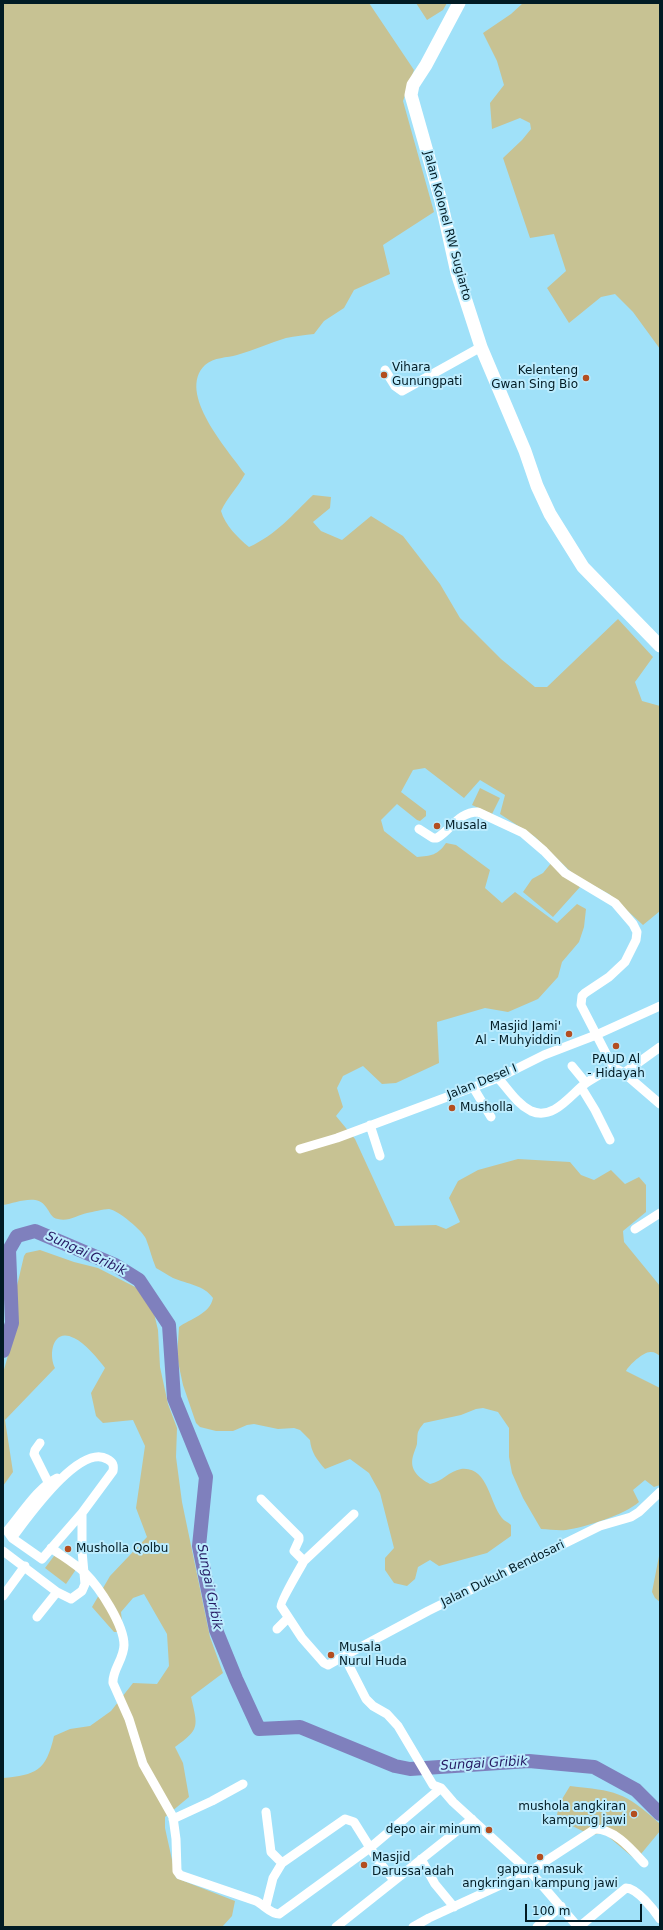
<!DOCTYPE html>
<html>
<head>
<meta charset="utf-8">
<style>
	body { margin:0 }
	#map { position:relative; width:663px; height:1930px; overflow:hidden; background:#a0e1f9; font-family:"DejaVu Sans",sans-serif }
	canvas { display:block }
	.frame { position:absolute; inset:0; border:4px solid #011b24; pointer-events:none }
	.scale { position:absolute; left:525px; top:1904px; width:117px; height:18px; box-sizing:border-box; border:2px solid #011b24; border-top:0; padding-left:5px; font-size:12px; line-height:14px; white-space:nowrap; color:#011b24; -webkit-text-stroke:3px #bcecfe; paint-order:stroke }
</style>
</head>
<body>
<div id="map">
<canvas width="663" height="1930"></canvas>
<div class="frame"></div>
<div class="scale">100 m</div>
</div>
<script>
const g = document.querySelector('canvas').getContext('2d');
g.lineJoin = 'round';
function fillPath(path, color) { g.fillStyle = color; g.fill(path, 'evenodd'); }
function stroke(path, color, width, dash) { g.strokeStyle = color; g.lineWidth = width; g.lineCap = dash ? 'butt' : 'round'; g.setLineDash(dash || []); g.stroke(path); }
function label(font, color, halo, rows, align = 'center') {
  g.font = font + ' "DejaVu Sans",sans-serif'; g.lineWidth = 4; g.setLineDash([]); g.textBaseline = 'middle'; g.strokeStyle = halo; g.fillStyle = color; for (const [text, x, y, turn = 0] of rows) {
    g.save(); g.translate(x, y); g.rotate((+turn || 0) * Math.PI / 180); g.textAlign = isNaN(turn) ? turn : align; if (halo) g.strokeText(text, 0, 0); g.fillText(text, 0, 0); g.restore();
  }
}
const green = new Path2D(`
	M3,3h366l45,67 -11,31 31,111 -51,33 7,29 -36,16 -10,18 -20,13 -10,13c-9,1 -19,2 -28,4 -16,5 -32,12 -49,17 -10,3 -23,2 -32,10 -29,28 23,85 40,109 -7,13 -18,24 -24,37 4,14 17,27 28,36 27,-12 44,-33 64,-52l18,2 -1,11 -17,14 8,9 21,9 29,-24 32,20 37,48 20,34 41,41 34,28h12l71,-68 35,38 -18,25 7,19 18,5v205l-17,14 -34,-31 -35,-19 -39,-38 -35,-23 5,-19 -25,-15 -16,18 -39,-30 -12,2 -12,22 25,19v5l-6,5 -3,-1 -20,-16 -16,16 3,11 33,26c14,-1 21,-2 29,-14l10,2 34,25 -5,18 17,15 13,-11 42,31 20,-19 9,5 -2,18 -5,15 -17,20 -4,15 -20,22 -30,13 -23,-4 -48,14 2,41 -43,20 -14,1 -19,-18 -20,10 -6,12 6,19 -7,9 19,23 40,87 41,-1 10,4 14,-7 -11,-24 9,-17 20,-11 40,-11 52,3 11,13 13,5 17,-10 14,14 14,-7 7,8v27l-23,19 1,11 36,44v70c-3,-2 -5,-4 -9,-4 -7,-1 -22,13 -25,19l34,17v97l-6,2 -9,-7 -12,10 6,12c-15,13 -53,25 -73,28 -8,1 -17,-1 -25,-1l-18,-31 -11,-25 -3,-16v-29l-11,-16 -15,-4 -7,1 -15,6 -37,8c-8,10 -6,9 -7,21 -1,4 -3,8 -4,12 -4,14 6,22 17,28 12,-2 19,-13 31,-15 27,-3 28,33 41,49 2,3 6,4 9,7v11l-24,17 -48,13 -9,-6 -12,7 -3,12 -8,7 -13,-3 -9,-13v-12l9,-10 -14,-55 -11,-20 -19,-14 -25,10c-8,-9 -14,-17 -15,-29l-10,-10 -6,-2 -16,1 -24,-5 -7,1 -14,6h-17l-16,-4 -4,-4 -13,-38 -6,-28 2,-30c11,-8 31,-13 34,-29 -9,-13 -26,-14 -40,-20 -6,-3 -11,-7 -17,-10 -4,-9 -6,-19 -10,-29 -3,-8 -28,-29 -37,-30 -6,0 -16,3 -22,4 -9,2 -19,9 -29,6 -7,-1 -8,-7 -12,-12 -9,-14 -30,-4 -43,-2z
	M416,3h31l-4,7 -16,10z
	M523,3h137v346l-27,-37 -18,-18 -14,3 -32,26 -22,-35 19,-17 -12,-37 -24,4 -27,-80 19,-18 9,-11 -1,-6 -10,-5 -28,11 -2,-26 14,-18 -7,-24 -14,-28 28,-19z
	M480,788l20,10 -8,16 -20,-9z
	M552,862l28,25 -27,30 -30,-25 9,-13 11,-6z
	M40,1250l34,12 24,6 39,20 16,21 5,21 2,37 8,37 9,24 -1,29 6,45 28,135 13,36 -32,24c7,30 9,32 -16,50l8,16 6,34 -24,20v11l11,50 59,23 -3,15 -10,11h-219v-149c33,-3 43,-7 51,-42l16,-7 20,-3 21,-15 22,-28 24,1 12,-18 -2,-32 -23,-40 -11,4 -12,14 2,20h-9l-22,-25 18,-31 37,-39 -11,-29 9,-62 -12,-26 -30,3 -7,-7 -5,-23 14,-25c-7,-9 -20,-25 -31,-30 -21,-11 -26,16 -19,30l-50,52 8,52 -10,14v-113l12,-42 1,-41 8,-34 2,-3z
	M660,1551v51l-5,-4 -3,-6z
	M57,1552l20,16 -11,16 -21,-16z
	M570,1786c45,5 54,5 89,37l1,8 -24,29 -32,-27 -13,2 -23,-11 -11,-9 2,-11z`);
const river = new Path2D(`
	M3,1351l9,-28 -3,-73 8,-14 18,-5 80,34 24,15 30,45 5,73 32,79 -7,69 17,84 20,49 23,50 41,-2 95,39 15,3 119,-8 65,6 42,23 24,24`);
const street = new Path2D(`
	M385,370l10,16 7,5 79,-44
	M419,829l14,9h4c15,-9 21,-26 41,-26l45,21 21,18 21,22 50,30 18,21 4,8 -1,8 -11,22 -16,15 -24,16 -3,3 -1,9 32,62 11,6 36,31
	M572,1066l14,17
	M624,1073l36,-26
	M498,1078c10,11 19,26 33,33 23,10 40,-17 55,-28 9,-6 18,-11 27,-16
	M473,1087l18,30
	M581,1087l14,23 15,30
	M370,1125l10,31
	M300,1149l37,-11 161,-60 46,-23 52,-20 64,-29
	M635,1229l25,-16
	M40,1443l-5,7 -1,4 14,28
	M261,1499l38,38v3l-5,11 10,10c-4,7 -24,41 -23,45l21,32 22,25 4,2 16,-9
	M12,1538l-5,-7c14,-16 31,-44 50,-53
	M51,1548c11,8 25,16 34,25 15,15 39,52 39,72 0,14 -12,25 -11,38l16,36 14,45 30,53 3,22 1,32 3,4 76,26c8,4 15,13 23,13l92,-67 70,-59
	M3,1551l54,41 14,7 11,-8 3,-7 -3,-33v-38l31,-42c1,-6 0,-9 -6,-12 -28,-16 -81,61 -95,79l30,21 40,-46
	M304,1561l50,-47
	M3,1596l22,-30
	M37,1617l20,-25
	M277,1629l11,-11
	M266,1812l5,40 11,11
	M173,1819l39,-18 31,-17
	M421,1859l14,25 19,23
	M266,1906l7,-28 9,-15 63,-44 9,3 25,40 15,18
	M336,1927l136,-108
	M413,1927l16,-9 100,-46 66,-43c20,0 37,21 49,34
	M537,1927l24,-21
	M578,1927l-43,-50 -82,-75 -12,-14 -8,-3 -35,-59 -11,-12 -14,-8 -7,-7 -22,-43 84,-45 172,-85 31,-9 8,-5 21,-20
	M579,1927l47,-39c11,0 28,22 34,31`);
const secondary = new Path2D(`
	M459,3l-33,62 -13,20 -2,10 30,106 16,72 24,74 44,104 12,35 13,28 33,53 77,79`);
const markers = [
	[384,375,4,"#b34e20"],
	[586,378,4,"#b34e20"],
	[437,826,4,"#b34e20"],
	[569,1034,4,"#b34e20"],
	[616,1046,4,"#b34e20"],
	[452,1108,4,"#b34e20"],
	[68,1549,4,"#b34e20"],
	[331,1655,4,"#b34e20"],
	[634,1814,4,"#b34e20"],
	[489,1830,4,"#b34e20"],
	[540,1857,4,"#b34e20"],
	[364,1865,4,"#b34e20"]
];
const streetNames = [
	["Jalan Kolonel RW Sugiarto",447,226,75],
	["Jalan Desel I",482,1082,-22],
	["Jalan Dukuh Bendosari",503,1574,-26]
];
const poiNames = [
	["Vihara",392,368],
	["Gunungpati",392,382],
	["Kelenteng",578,371,"right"],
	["Gwan Sing Bio",578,385,"right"],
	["Musala",445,826],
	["Masjid Jami'",561,1027,"right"],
	["Al - Muhyiddin",561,1041,"right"],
	["PAUD Al",616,1060,"center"],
	["- Hidayah",616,1074,"center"],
	["Musholla",460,1108],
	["Musholla Qolbu",76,1549],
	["Musala",339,1648],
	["Nurul Huda",339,1662],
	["mushola angkiran",626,1807,"right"],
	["kampung jawi",626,1821,"right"],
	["depo air minum",481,1830,"right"],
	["Masjid",372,1858],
	["Darussa'adah",372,1872],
	["gapura masuk",540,1870,"center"],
	["angkringan kampung jawi",540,1884,"center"]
];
const waterNames = [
	["Sungai Gribik",86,1254,25],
	["Sungai Gribik",209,1587,79],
	["Sungai Gribik",484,1764,-3]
];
fillPath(green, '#c7c293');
stroke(river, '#7f80bd', 14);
stroke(street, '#fff', 9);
stroke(secondary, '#fff', 13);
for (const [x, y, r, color] of markers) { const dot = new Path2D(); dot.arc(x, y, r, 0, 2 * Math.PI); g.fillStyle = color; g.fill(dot); stroke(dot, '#bcecfe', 1.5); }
label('12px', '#011b24', '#bcecfe', streetNames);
label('12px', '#011b24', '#bcecfe', poiNames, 'left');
label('italic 13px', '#261b64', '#bcecfe', waterNames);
</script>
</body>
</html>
